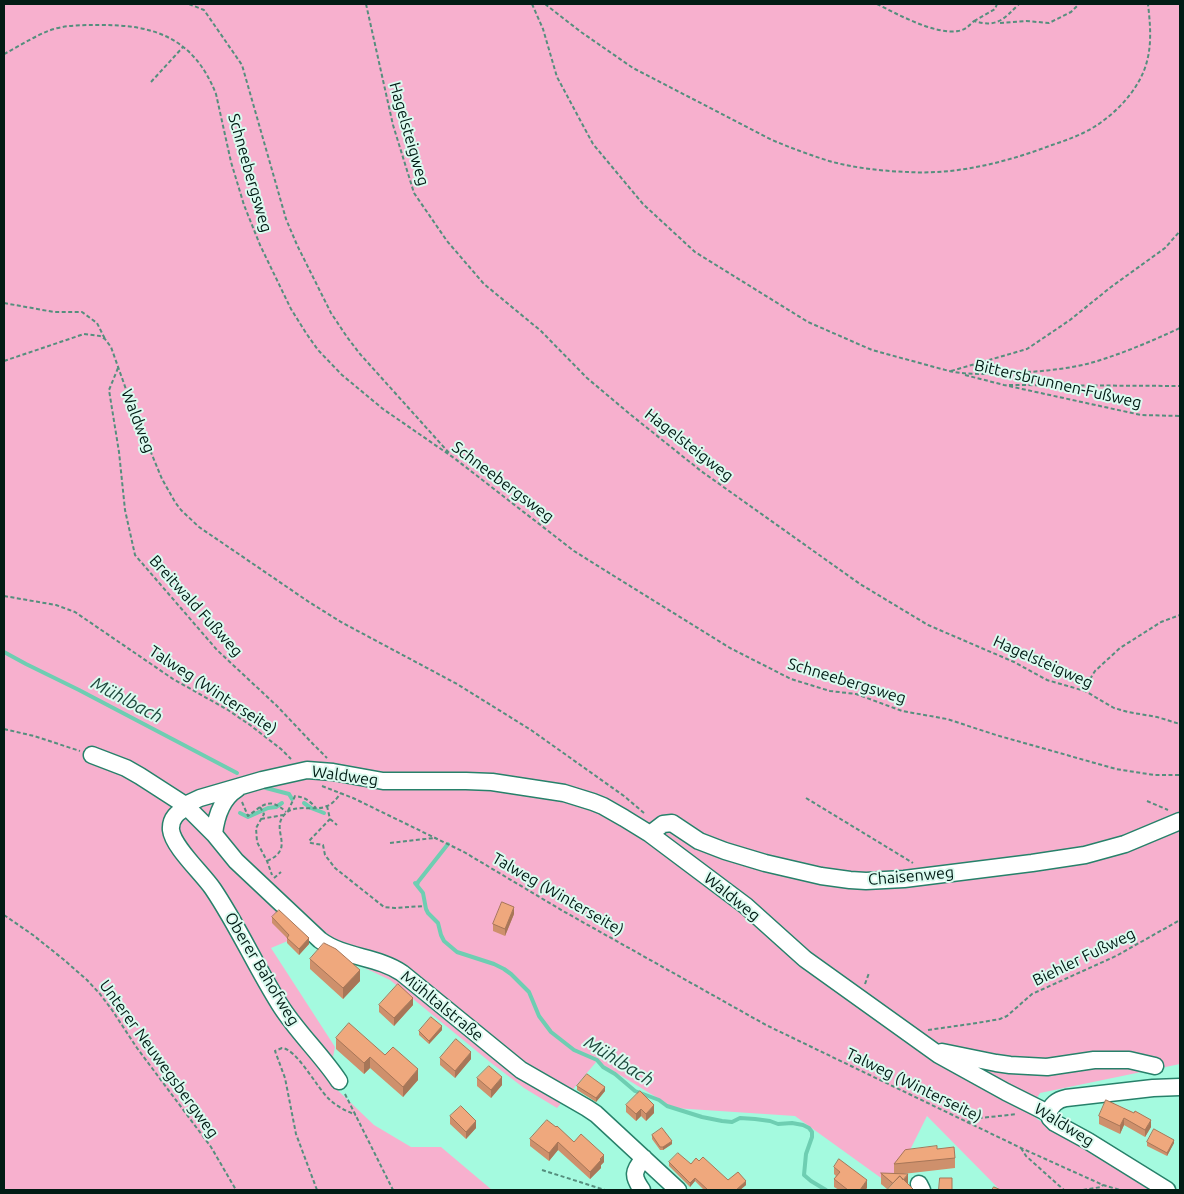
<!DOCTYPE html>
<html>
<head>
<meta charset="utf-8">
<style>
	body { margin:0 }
	#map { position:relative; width:1184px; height:1194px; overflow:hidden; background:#a4fadf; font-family:Ubuntu,sans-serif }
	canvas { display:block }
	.frame { position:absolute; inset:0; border:5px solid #021c15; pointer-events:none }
</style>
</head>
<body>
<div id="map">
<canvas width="1184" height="1194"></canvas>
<div class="frame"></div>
</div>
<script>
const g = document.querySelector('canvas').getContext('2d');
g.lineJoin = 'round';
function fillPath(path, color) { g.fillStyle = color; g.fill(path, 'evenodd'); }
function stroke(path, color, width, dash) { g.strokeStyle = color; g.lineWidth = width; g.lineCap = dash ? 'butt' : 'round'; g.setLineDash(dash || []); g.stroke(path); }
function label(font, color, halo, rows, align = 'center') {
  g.font = font + ' Ubuntu,sans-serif'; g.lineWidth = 4; g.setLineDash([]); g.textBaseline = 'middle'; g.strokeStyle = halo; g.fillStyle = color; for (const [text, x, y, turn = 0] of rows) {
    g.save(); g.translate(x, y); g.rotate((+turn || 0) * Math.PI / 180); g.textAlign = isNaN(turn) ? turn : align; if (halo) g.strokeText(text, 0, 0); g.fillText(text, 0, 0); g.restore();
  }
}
const green = new Path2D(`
	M4,4h1176v1060l-140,29 -6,10 3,16 88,51 31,20h-156l-73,-74 -22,44 -17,23 -93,-67 -121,-8 -77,-47 -40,47 -33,-20 -34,-26 -100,-82 -67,-32 -21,-13 -31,13 64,99 -7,34 46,44 37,22h30l51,43h-488z`);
const stream = new Path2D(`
	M4,652l22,12 53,26 158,83
	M266,788l23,6 3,5
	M304,803l7,5 13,5
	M240,813l8,4 20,-9 8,-1 6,-4
	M415,883l8,10 3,16 2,4 10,10 3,12 3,6 13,11 37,12 10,5 7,5 18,18 10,24 12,16 23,18 23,10 6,7 12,7 20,17 24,9 8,6 35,11 20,4 10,1 8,-4 15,1 15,2 8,3 14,-1 11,2 6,3 3,4v5l-6,17 -2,21 7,6 15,9
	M417,885l1,-3 30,-38`);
const path = new Path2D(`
	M189,4l15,6 38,55 44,154 11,26 34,68 16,24 13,17 90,100
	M366,4l27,121 21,68 33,48 37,43 57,47 46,47 44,37 70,56 159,113 68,41 86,37 33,18 38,11 29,17 14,4 29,5 23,7
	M532,4l11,25 14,48 36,67 50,60 52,48 113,70 64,28 77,21c19,4 38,3 57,2 29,-1 60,-3 88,-11 30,-9 58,-21 86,-34
	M545,4l36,28 52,36 139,72c19,8 38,15 57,21 25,7 53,10 79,11 49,3 99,-10 144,-27 15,-5 29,-10 42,-18 18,-11 35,-28 45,-46 14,-25 12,-50 9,-77
	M877,4c20,10 58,31 81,27 7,-1 11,-5 16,-10 23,7 30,-2 45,-17
	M974,21l21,-12 2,-5
	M1000,23l26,-2 23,2 22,-11 8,-8
	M4,54c14,-7 29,-17 44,-23 15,-6 33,-6 49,-6 57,-1 97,13 119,69l15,68 13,43 16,40 31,64 15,24 12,17 24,25 41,34 71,49 120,93 40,25 116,72 61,31 39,12 26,3 46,17 45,8 49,16 120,34 38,6h26
	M151,82l32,-35
	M4,303l50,9h28l15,11 8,16
	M4,361l80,-27 16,2 5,3 6,8 22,62 29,70 13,23 6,8 18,17 110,75 32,20 116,62 74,46 93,66 20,17
	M118,368l-9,22 10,62 6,58 10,45 82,95 60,56 36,38 14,14
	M951,371l76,-22 43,-29 41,-33 54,-39 15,-17
	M965,375l39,10 137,30 39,1
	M1009,385l171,1
	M4,596l52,9 19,7 98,67 55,31 22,15 31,24 10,10
	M1085,691l2,-7 8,-13 25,-23 41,-26 19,-7
	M4,729l30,7 46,15
	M322,786l31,12 111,54 99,59 203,114 255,123 82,37 17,5
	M806,798l107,65
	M1147,801l21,9
	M242,802l6,14c16,-12 22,-19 38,-4
	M327,806l3,13 -21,22 2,2 12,2 2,10 10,13 49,39 11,1 29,-2
	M260,807l4,7 -8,14 1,14 10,19 5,14
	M288,811l7,-15c10,1 15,5 21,12
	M261,819l22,-4
	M330,819l7,6
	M390,843l44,-5
	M267,861c30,-13 2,-31 18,-47 10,-11 30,-2 42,-8 6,-2 10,-8 14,-13
	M274,878l7,-6
	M4,915l29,20 30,24 24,21 13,14 12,16 25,38 74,99 25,43
	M865,984l4,-11
	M928,1030l49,-7 23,-4 7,-3 25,-22 84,-38 64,-36
	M345,1094l48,96
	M967,1123l5,-4 45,-5
	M1021,1148l5,8 38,34
	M542,1170l63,20
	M317,1190l-21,-56 -11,-56 -10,-27 7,-3c15,1 35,40 47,51 7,7 17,12 27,16
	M1083,1190l18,-3 2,-2`);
const minor = new Path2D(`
	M92,755l34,13 14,8 45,29 29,29 22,27 84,79c24,18 57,16 82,33l119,97 66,38 9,6 82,76
	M185,805l15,-7 62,-18 45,-10 26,2 50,9h83l26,1 72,11 29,9 10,4 21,12 26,16 96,72 59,53 134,96 67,37 42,21 2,5 5,5 33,18 79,49
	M187,807c-9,5 -17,11 -16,23 2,17 31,43 42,59 25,37 43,78 67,116 17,27 41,49 59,76
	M214,834c2,-17 7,-35 23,-45
	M650,834l13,-10 9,-1 27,18 26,10 40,12 56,13 29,4 16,1 38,-2 128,-16 53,-8 40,-11 55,-23
	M942,1052l54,11 14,2 37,2 47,-7h35l26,6
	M1048,1113c4,-8 8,-13 18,-15l87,-10 27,-1
	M919,1184l3,6
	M642,1190c-10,-14 -9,-19 2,-32`);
const wall = new Path2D(`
	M514,914l-9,22 -12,-5v-7z
	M272,917l37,27 -10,11 -12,-12v-5l-15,-15z
	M310,959l50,22 -17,18 -33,-30z
	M379,1005h34l-19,21 -15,-14z
	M442,1030l-13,14 -10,-9v-4z
	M336,1038l49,17 33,25 -15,17 -33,-29 -6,6 -28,-25z
	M440,1058l31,1 -16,19 -15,-13z
	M477,1078l25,7 -11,13 -14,-12z
	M577,1086l28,5 -9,11 -19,-12z
	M626,1105l28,8 -8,8 -5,-5 -5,5 -10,-9z
	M1134,1113l17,14 -6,10 -21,-12 -4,9 -21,-10v-8z
	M450,1116l26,12 -10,11 -16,-15z
	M556,1127l18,15 30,20 -3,3v3l-11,11 -32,-29 -9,11 -19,-15v-7z
	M652,1135l20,9 -9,6h-3l-8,-11z
	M1147,1142l27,1 -7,13 -20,-10z
	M937,1149l18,9v10l-52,6 -16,15 -6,-5v-11l13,1v-10z
	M699,1161l29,19 18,5 -6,5h-36l-9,-9 -5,6 -21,-21v-4l22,2z
	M834,1167l33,21 -2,2h-26l-5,-3v-8l2,-3 -2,-2z`);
const shadedWall = new Path2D(`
	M514,907v7l-9,22v-7z
	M309,938v6l-10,11v-6z
	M360,970v11l-17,18v-11z
	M413,998v7l-19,21v-8z
	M442,1026v4l-13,14v-3z
	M471,1052v7l-16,19v-7z
	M370,1057v11l-6,6v-11z
	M418,1069v11l-15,17v-10z
	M502,1077v8l-11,13v-8z
	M605,1087v4l-9,11v-4z
	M654,1105v8l-8,8v-7z
	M641,1109v7l-5,5v-7z
	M1124,1118v7l-4,9v-8z
	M1151,1120v7l-6,10v-7z
	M476,1121v7l-10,11v-7z
	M1174,1140v3l-7,13v-3z
	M672,1141v3l-9,6v-3z
	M558,1142v8l-9,11v-8z
	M604,1155v7l-3,3v3l-11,11v-7z
	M908,1174v11l-10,2z
	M695,1178v3l-5,6v-4z
	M867,1180v8l-2,2h-5z
	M746,1181v4l-6,5h-4z`);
const building = new Path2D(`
	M502,902l12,5 -9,22 -12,-5z
	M279,910l30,28 -10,11 -12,-11 2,-3 -17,-18z
	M324,943l12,6 24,21 -17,18 -33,-29z
	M398,984l15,14 -19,20 -15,-13z
	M431,1017l11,9 -13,15 -10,-10z
	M349,1023l36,32 8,-8 25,22 -15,18 -33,-30 -6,6 -28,-25z
	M456,1039l15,13 -16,19 -15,-13z
	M489,1066l13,11 -11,13 -14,-12z
	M587,1074l18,13 -9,11 -19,-12z
	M640,1091l14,14 -8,9 -5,-5 -5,5 -10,-9z
	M1106,1100l28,13 1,-2 16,9 -6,10 -21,-12 -4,8 -21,-10z
	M461,1106l15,15 -10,11 -16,-16z
	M547,1120l9,7 1,-1 17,16 7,-8 23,21 -4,4 1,1 -11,12 -32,-30 -9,11 -19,-14z
	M662,1128l10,13 -9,6h-3l-8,-12z
	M1154,1129l20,11 -7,13 -20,-11z
	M937,1146v3l17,-2 1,11 -61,6 11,-14z
	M678,1153l13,11 5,-6 3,3 4,-4 25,23 10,-8 8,9 -10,9h-28l-13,-12 -5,5 -21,-21z
	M839,1159l28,21 -7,10h-12l-14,-11 6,-7 -6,-5z
	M881,1173l27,1 -5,6 -3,-4 -7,7z
	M900,1176l14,14h-27z
	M940,1178h12v12h-13z
	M994,1187l7,3h-9z`);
const streetNames = [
	["Hagelsteigweg",409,134,74],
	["Schneebergsweg",250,173,74],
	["Bittersbrunnen-Fußweg",1058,384,13],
	["Waldweg",138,421,69],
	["Hagelsteigweg",689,445,38],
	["Schneebergsweg",503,482,37],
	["Breitwald Fußweg",196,606,48],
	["Hagelsteigweg",1043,662,24],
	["Schneebergsweg",847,681,17],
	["Talweg (Winterseite)",213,690,33],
	["Waldweg",345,776,8],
	["Chaisenweg",911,876,-5],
	["Talweg (Winterseite)",558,894,30],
	["Waldweg",732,897,39],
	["Biehler Fußweg",1084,957,-26],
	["Oberer Bahofweg",262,969,59],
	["Mühltalstraße",442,1006,39],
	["Unterer Neuwegsbergweg",159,1059,54],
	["Talweg (Winterseite)",914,1085,26],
	["Waldweg",1064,1125,32]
];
const waterNames = [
	["Mühlbach",127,700,28],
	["Mühlbach",619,1061,32]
];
fillPath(green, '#f7b0ce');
stroke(stream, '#6eceb2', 4);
stroke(minor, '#27816a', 19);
stroke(path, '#558e7d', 2, [4, 2.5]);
stroke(minor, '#fff', 16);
fillPath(wall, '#ce906c');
fillPath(shadedWall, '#a77658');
fillPath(building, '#efa87d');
stroke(building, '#a77658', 1);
label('16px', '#021c15', '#dbfbf0', streetNames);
label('italic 18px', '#1f4a3e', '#dbfbf0', waterNames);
</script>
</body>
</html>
